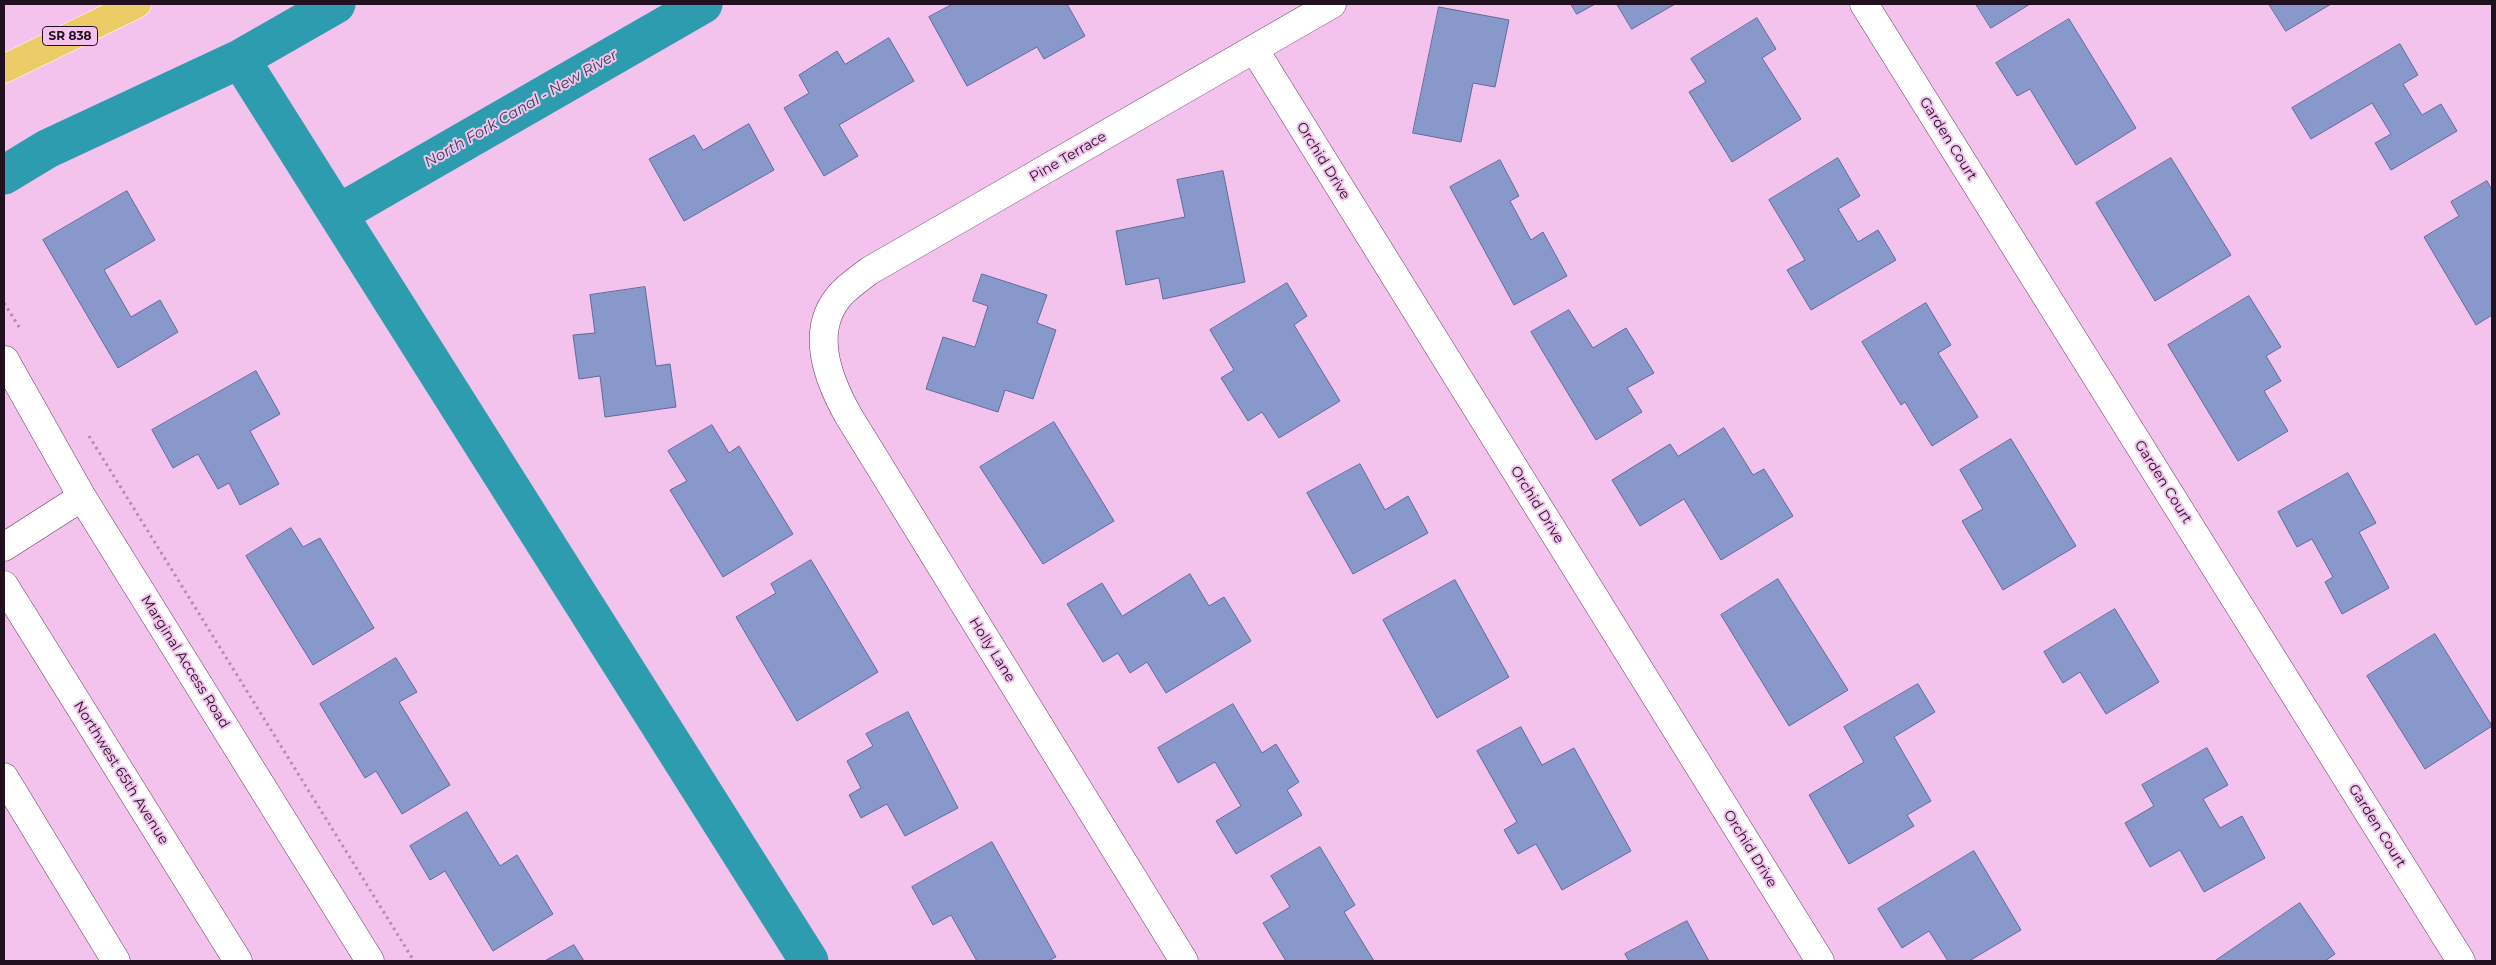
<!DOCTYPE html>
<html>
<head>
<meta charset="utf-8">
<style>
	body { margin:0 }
	#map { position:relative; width:2496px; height:965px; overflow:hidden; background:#f3c2ed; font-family:Montserrat,sans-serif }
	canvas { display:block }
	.frame { position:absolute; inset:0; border:5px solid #211120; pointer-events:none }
</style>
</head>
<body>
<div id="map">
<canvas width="2496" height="965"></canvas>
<div class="frame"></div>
</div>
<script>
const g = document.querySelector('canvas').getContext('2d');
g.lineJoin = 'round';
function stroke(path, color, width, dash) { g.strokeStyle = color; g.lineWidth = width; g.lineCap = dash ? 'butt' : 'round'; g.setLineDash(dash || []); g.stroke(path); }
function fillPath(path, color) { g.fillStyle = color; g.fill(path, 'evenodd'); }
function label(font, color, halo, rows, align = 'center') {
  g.font = font + ' Montserrat,sans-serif'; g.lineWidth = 4; g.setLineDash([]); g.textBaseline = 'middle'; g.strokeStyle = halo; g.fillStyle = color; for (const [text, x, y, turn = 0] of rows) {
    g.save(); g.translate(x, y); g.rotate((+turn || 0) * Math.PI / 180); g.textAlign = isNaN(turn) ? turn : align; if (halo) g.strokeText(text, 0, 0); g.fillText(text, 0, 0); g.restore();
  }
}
const canal = new Path2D(`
	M240,59l569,902
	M4,175l43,-26 193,-90 96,-55
	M338,214l365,-210`);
const building = new Path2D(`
	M953,4h114l18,32 -41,23 -7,-12 -70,39 -38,-69z
	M1571,4h24l-18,10z
	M1617,4h58l-43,25z
	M1976,4h54l-39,24z
	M2269,4h62l-45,27z
	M1439,7l70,13 -14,67 -22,-4 -12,59 -48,-9z
	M1757,18l19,31 -14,9 39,61 -69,43 -43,-70 17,-10 -15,-23z
	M2069,19l67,109 -60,37 -46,-76 -13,7 -21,-33z
	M889,38l25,43 -75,44 19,31 -34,20 -40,-68 25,-15 -10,-18 38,-24 8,13z
	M2400,44l18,31 -15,9 19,31 19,-11 16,27 -66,39 -16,-27 16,-9 -19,-31 -61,36 -19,-31z
	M749,124l25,46 -90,51 -35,-62 45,-24 9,15z
	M1838,158l22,38 -22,13 20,33 20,-12 18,30 -85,50 -24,-40 18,-10 -36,-60z
	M2171,158l60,97 -76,46 -59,-98z
	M1500,160l19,36 -9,5 21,39 12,-8 24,44 -53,29 -64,-118z
	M1223,171l22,111 -82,17 -4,-21 -33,7 -10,-54 69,-14 -8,-37z
	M2487,181l5,9v125l-16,10 -52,-88 35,-21 -8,-14z
	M127,191l28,49 -51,30 27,47 29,-17 18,32 -60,36 -75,-128z
	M982,274l65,21 -10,28 19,7 -23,69 -28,-9 -7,22 -72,-23 17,-52 32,10 13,-41 -15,-5z
	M1287,283l20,33 -13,9 46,76 -61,37 -17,-26 -14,9 -27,-43 13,-8 -24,-40z
	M645,287l11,79 14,-2 6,43 -71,10 -5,-41 -21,3 -6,-44 22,-2 -5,-38z
	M2249,296l32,51 -15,9 15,25 -17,10 24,40 -50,30 -70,-116z
	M1926,303l25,42 -13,8 40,64 -46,29 -27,-44 -4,3 -39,-63z
	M1569,310l24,38 33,-20 28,45 -27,15 15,24 -46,28 -65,-108z
	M256,371l24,43 -30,17 29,53 -39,21 -11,-22 -11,6 -20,-35 -25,14 -21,-38z
	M1054,422l60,99 -71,43 -63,-97z
	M712,425l17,28 10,-7 54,88 -70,43 -53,-87 17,-9 -19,-30z
	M1724,428l29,47 11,-6 29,47 -72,44 -37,-61 -44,27 -28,-46 58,-36 8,12z
	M2011,439l65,107 -73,44 -41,-69 21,-12 -23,-39z
	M1360,464l25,46 23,-14 20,37 -75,41 -46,-81z
	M2348,473l28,50 -17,9 30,56 -47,26 -17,-32 8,-5 -21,-38 -15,8 -19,-35z
	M291,528l12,19 17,-9 54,90 -61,37 -67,-109z
	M811,560l67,112 -81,49 -61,-104 40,-24 -5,-9z
	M1190,574l19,32 15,-9 27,44 -85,52 -19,-31 -17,11 -12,-20 -15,9 -36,-58 35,-21 20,33z
	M1778,579l70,111 -59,36 -68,-111z
	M1455,580l54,97 -72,41 -54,-98z
	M2115,609l44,73 -53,32 -26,-42 -17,11 -19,-31z
	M2435,634l57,92 -67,43 -58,-93z
	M396,658l21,34 -18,10 51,83 -48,29 -26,-43 -11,7 -45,-74z
	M1918,684l17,28 -41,25 37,64 -24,14 7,11 -65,38 -40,-69 55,-33 -20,-35z
	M1233,704l29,49 14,-9 23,38 -12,8 15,25 -66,39 -20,-33 25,-15 -26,-44 -37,21 -20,-35z
	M908,712l50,96 -53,28 -18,-32 -26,14 -12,-23 12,-7 -14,-27 26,-15 -7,-12z
	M1521,727l21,38 32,-17 57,103 -69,39 -26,-46 -18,10 -14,-24 13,-8 -40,-71z
	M2207,748l21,37 -25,14 17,29 22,-12 23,42 -61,34 -24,-42 -30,17 -25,-44 29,-17 -12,-21z
	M467,812l33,54 17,-11 36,59 -60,37 -48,-80 -15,9 -20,-34z
	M992,842l64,115 -8,4h-71l-26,-46 -18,10 -21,-38z
	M1320,847l35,58 -11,7 30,49h-88l-23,-38 27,-16 -19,-31z
	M1974,851l47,79 -52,31h-21l-19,-30 -27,17 -24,-39z
	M2300,903l35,51 -10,7h-110z
	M1687,921l22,40h-80l-4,-7z
	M574,945l10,16h-39z`);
const path = new Path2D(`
	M4,303l17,27
	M89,436l325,525`);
const street = new Path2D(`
	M1864,4l597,957
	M1254,49l566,912
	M5,360l77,137 288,464
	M4,547l78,-50
	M4,777l112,184
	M1184,961l-336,-546c-20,-36 -40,-86 -6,-122 8,-8 18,-15 27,-22l463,-267`);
const secondary = new Path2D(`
	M4,585l234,376`);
const highway = new Path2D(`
	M4,69l133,-65`);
const shields = [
	[70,36,55]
];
const shieldNames = [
	["SR 838",70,36]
];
const streetNames = [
	["Garden Court",1948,139,58],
	["Pine Terrace",1068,157,-30],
	["Orchid Drive",1323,161,58],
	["Garden Court",2163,482,58],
	["Orchid Drive",1537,505,58],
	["Holly Lane",992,650,58],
	["Marginal Access Road",185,662,58],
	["Northwest 65th Avenue",121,773,58],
	["Garden Court",2377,826,58],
	["Orchid Drive",1750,849,58]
];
const waterNames = [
	["North Fork Canal - New River",521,109,-30]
];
stroke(canal, '#2c9cae', 39);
fillPath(building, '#8898cb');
stroke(building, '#5d6b9b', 1);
stroke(street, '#673e62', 29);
stroke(secondary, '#673e62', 29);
stroke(highway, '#fff', 29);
stroke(path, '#b28bad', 3, [2.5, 4]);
stroke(street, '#fff', 28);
stroke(secondary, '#fff', 28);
stroke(highway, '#edcb67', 28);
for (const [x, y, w] of shields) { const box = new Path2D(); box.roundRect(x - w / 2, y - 9.5, w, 19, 4); g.fillStyle = '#f3c2ed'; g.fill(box); stroke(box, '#211120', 1); }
label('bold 12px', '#211120', null, shieldNames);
label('14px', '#211120', '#f3c2ed', streetNames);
label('italic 15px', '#2b4b51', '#f3c2ed', waterNames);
</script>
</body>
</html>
